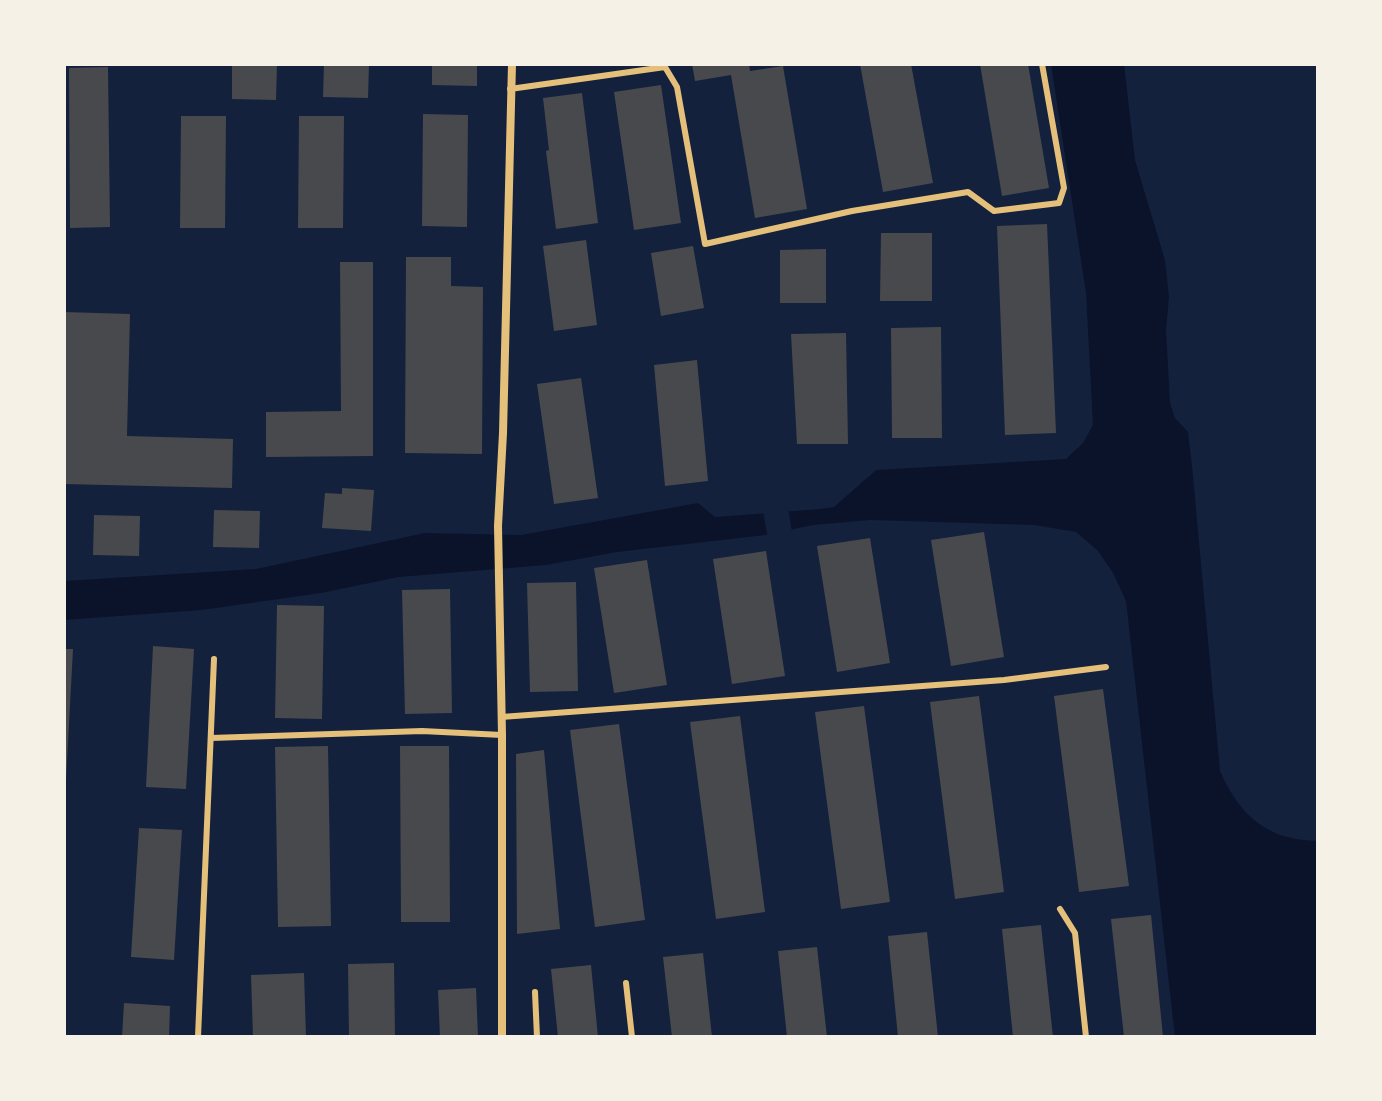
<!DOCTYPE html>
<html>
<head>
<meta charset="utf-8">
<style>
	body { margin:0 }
	#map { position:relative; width:1382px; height:1101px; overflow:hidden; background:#14213d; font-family:Arial,sans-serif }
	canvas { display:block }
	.frame { position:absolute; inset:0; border:66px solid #f6f1e7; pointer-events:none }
</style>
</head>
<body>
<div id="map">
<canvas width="1382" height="1101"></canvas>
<div class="frame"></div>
</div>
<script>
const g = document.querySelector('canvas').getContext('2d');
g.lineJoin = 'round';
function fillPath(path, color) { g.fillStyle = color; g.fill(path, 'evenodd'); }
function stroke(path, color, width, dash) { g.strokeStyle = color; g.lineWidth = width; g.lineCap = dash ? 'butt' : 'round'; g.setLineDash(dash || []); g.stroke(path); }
const water = new Path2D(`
	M1051,64h73l11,96 30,100 4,37 -3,33 4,73 5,15 13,14 4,33 28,306c20,45 47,69 98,70v173l-3,23h-140l-49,-436 -13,-28 -15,-22 -22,-19 -42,-7 -164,-5 -57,5 -47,10 -149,17 -71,13 -147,12 -78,16 -119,17 -138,10v-39l192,-12 169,-36 96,2 177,-32 17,14 105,-8 14,-2 42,-37 190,-11 17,-16 10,-18 -7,-132z`);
const pier = new Path2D(`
	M788,507l4,26 -24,6 -5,-28z`);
const building = new Path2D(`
	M232,64h45l-1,36 -44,-1z
	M324,64h45l-1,34 -45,-1z
	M432,64h45v22l-45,-1z
	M692,64h57l1,7 33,-5 24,143 -52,9 -24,-143 -36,6z
	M860,64h51l22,119 -50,9z
	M980,64h48l21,124 -47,8z
	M108,67l2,160 -40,1 -1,-160z
	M661,85l20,138 -47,7 -20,-138z
	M582,93l16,130 -42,6 -10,-78 3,-1 -6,-52z
	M423,114l45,1 -1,112 -45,-1z
	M181,116h45l-1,112h-45z
	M299,116h45l-1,112h-45z
	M1047,224l9,209 -51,2 -8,-209z
	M881,233h51v68h-52z
	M586,240l11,85 -43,6 -11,-85z
	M693,246l11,62 -43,8 -10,-63z
	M826,249v54h-46v-53z
	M406,257h45v29l32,1 -1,167 -77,-1z
	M340,262h33v194l-107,1v-45l75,-1z
	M64,312l66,2 -3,122 106,3 -1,49 -168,-4z
	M941,327l1,111h-50l-1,-110z
	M846,333l2,111h-51l-6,-110z
	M697,360l11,121 -43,5 -11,-121z
	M581,378l17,120 -44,6 -17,-120z
	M342,488l32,2 -3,41 -49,-3 3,-35 17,1z
	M214,510l46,1 -1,37 -46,-1z
	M94,515l46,1 -1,40 -46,-1z
	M984,532l20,125 -53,9 -20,-126z
	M870,538l20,125 -53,9 -20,-126z
	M766,551l19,125 -53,8 -19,-125z
	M647,560l20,125 -53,8 -20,-125z
	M576,582l2,109 -48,1 -3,-109z
	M450,589l2,124 -47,1 -3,-124z
	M277,605l47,1 -2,113 -47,-1z
	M153,646l41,3 -8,140 -40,-2z
	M64,649h9l-7,131h-2z
	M1103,689l26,197 -50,6 -25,-196z
	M979,696l25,196 -49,7 -25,-197z
	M864,706l26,196 -49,7 -26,-197z
	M740,716l25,196 -49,7 -26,-197z
	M619,724l26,196 -50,7 -25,-197z
	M328,746l3,180 -53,1 -3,-180z
	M400,746h49l1,176h-49z
	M544,750l16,179 -43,5 -1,-180z
	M139,828l43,2 -8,130 -43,-3z
	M1151,915l12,122h-39l-13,-118z
	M1041,925l12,112h-40l-11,-108z
	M927,932l11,105h-40l-10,-101z
	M817,947l10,90h-40l-9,-86z
	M703,953l9,84h-40l-9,-80z
	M394,963l1,74h-46l-1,-73z
	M591,965l7,72h-40l-7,-68z
	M304,973l2,64h-53l-2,-62z
	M476,988l2,49h-38l-2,-47z
	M124,1003l46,3 -1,31h-47z`);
const service = new Path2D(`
	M510,89l155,-22 12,20 28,157 147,-33 116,-19 26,19 65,-8 5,-15 -22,-124
	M501,717l503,-37 102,-13
	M211,738l211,-7 80,4
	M1060,909l15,24 11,104
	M626,983l6,54
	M535,992l2,45
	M198,1037l16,-378`);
const minor = new Path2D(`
	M502,1037v-302l-4,-209 5,-93 9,-369`);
fillPath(water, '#0b132b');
fillPath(pier, '#14213d');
fillPath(building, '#48494c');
stroke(service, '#e5c07b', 6);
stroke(minor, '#e5c07b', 8);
</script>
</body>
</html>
